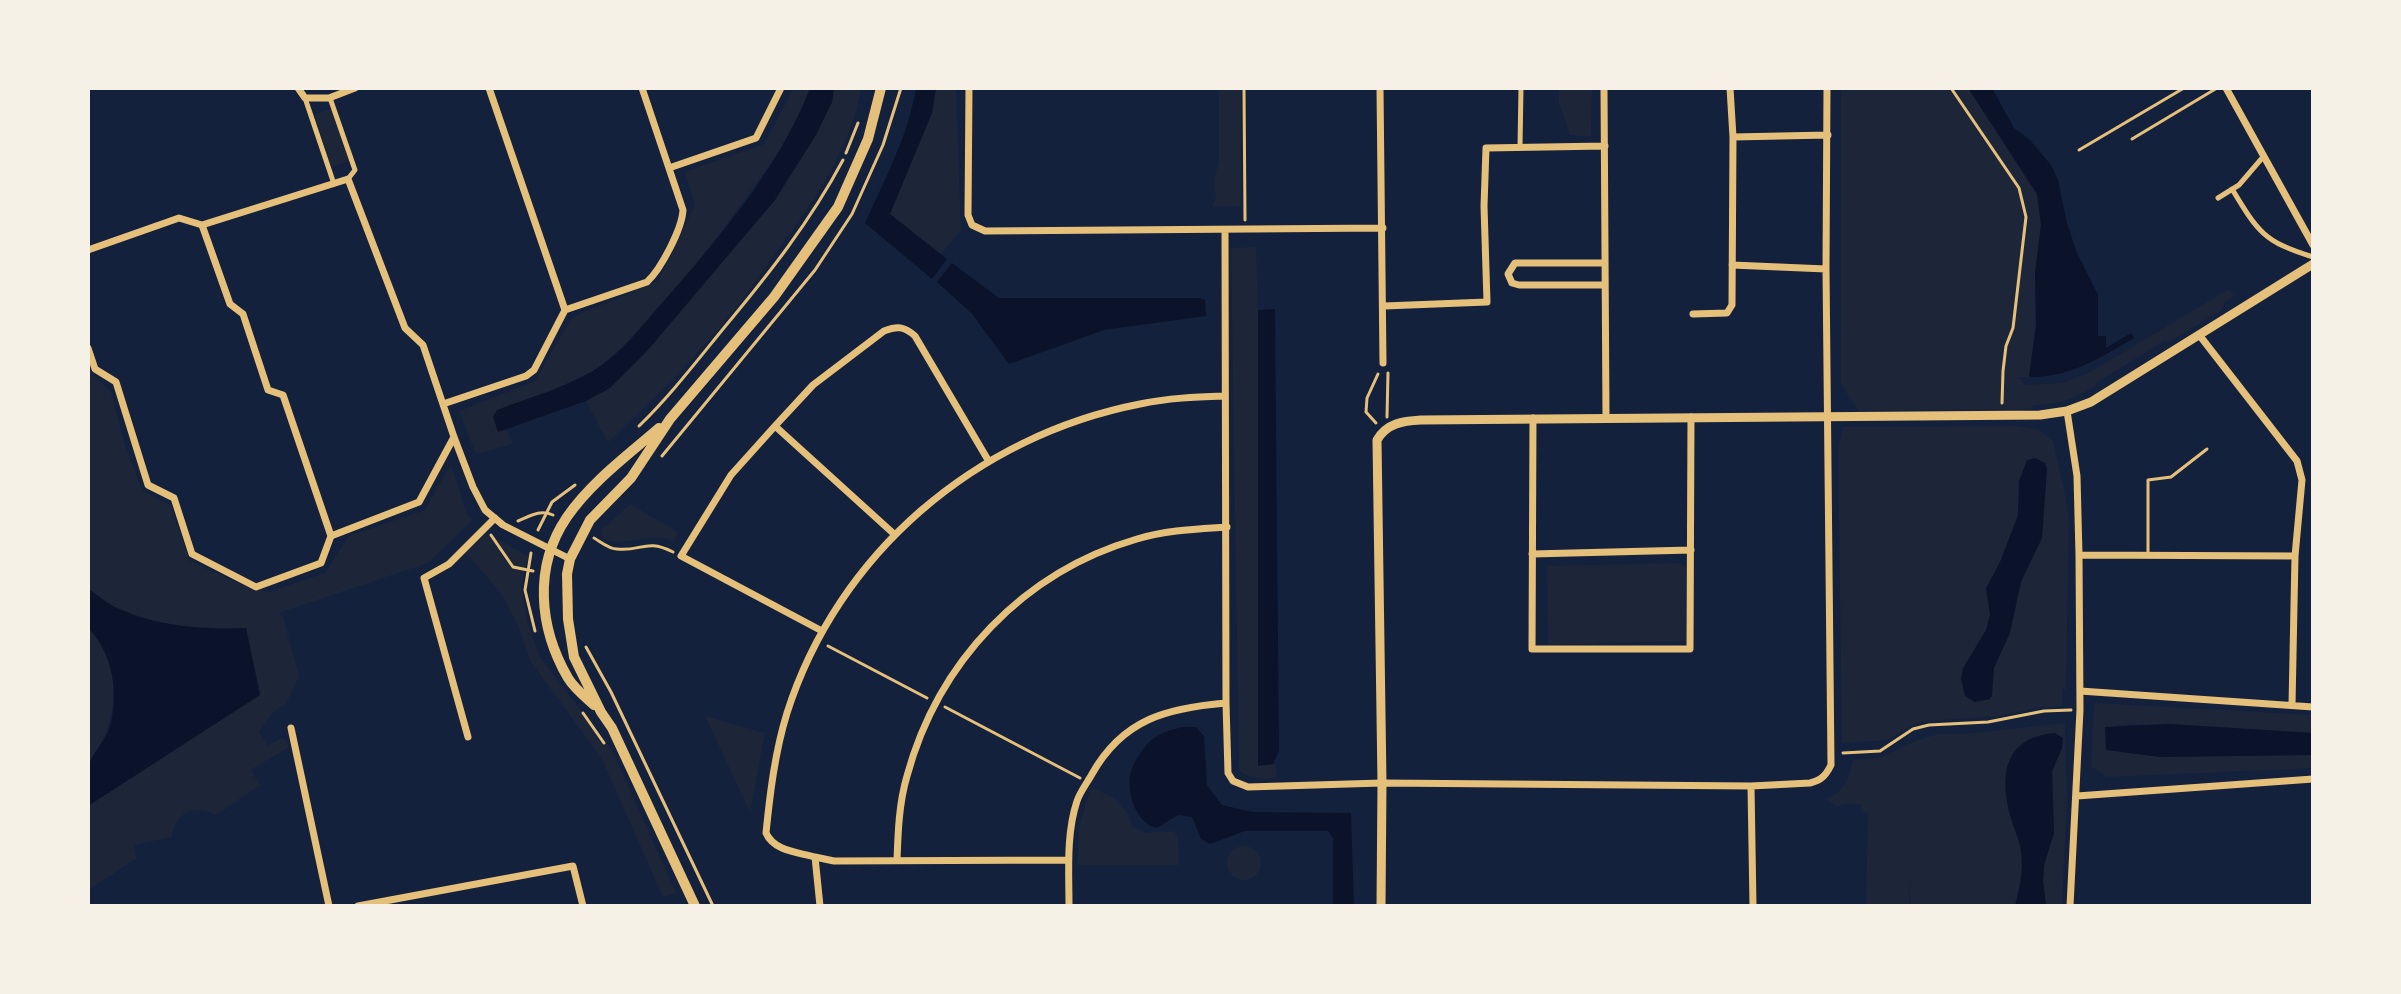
<!DOCTYPE html>
<html>
<head>
<meta charset="utf-8">
<style>
	body { margin:0 }
	#map { position:relative; width:2401px; height:994px; overflow:hidden; background:#14213d; font-family:Roboto,sans-serif }
	canvas { display:block }
	.frame { position:absolute; inset:0; border:90px solid #f6f1e7; pointer-events:none }
</style>
</head>
<body>
<div id="map">
<canvas width="2401" height="994"></canvas>
<div class="frame"></div>
</div>
<script>
const g = document.querySelector('canvas').getContext('2d');
g.lineJoin = 'round';
function fillPath(path, color) { g.fillStyle = color; g.fill(path, 'evenodd'); }
function stroke(path, color, width, dash) { g.strokeStyle = color; g.lineWidth = width; g.lineCap = dash ? 'butt' : 'round'; g.setLineDash(dash || []); g.stroke(path); }
const green = new Path2D(`
	M794,88h16l-11,28 -18,33 -55,76 -35,46 -70,78 -28,22 -32,15 -63,45 9,-1 6,14 -37,10 -17,-43 76,-30 34,-59 8,-7 81,-34 37,-76 -10,-33 79,-28z
	M834,88h27c-9,60 -51,119 -87,167 -15,19 -27,41 -43,59 -38,46 -79,88 -123,128l-22,-41 24,-14 37,-36 128,-151 57,-98z
	M936,88h20l5,142 -20,24 -52,-40 43,-101z
	M1219,88h22v118l-29,1 4,-9 -2,-17 5,-20z
	M1559,88h33l-1,49 -21,-2 -11,-32z
	M1841,88h127l69,106 4,31 -6,48 1,52 -7,52h-10l6,8 36,-2 26,-9 142,-85 5,7 -8,5 -6,10 -51,31 -5,-1 -68,42 -1,3c-19,12 -39,19 -62,19l-3,4 -171,2 -18,-27z
	M331,109l18,52 -17,6 -18,-53z
	M1256,247l2,63v455l18,-1 1,14c-15,1 -26,2 -38,-8l-8,-522z
	M88,363l4,11 19,18 14,53 17,45 28,15 20,56 56,26 23,5 56,-19 24,-37 76,-26 26,-46 16,51 6,5 -45,43 -149,50 4,4 16,59 -13,28 -11,6 -16,21 9,15 13,-8 4,1 4,8 -38,23 9,15 -44,30c-21,-12 -42,-2 -44,22l-38,8 3,13 -49,32v-84l172,-112 -14,-66c-43,2 -92,-2 -131,-21 -10,-5 -18,-12 -27,-18z
	M2016,426l22,3 15,12 12,53 4,24 -3,171h-4v17l-21,1 -42,9 -71,5 -15,4 -26,15 -45,3 -4,-294 5,-22z
	M630,504l48,28 -4,10c-25,-13 -50,8 -72,-4v-8z
	M487,533l41,23 -7,29 6,35 13,37 73,95 63,141 -13,4 -61,-138 -71,-97 -14,-39 -17,-31 -34,-39z
	M1679,563l7,4v74l-138,4 -1,-79z
	M88,628c38,36 30,98 0,136z
	M2094,703l219,12v18l-144,-9 -53,1 44,32 153,-2v13l-206,9 -16,-11z
	M705,716l60,17 -15,79z
	M2065,723l2,75 -5,108h-16l-3,-25 1,-16 10,-32 -2,-62 10,-23 -56,34c1,25 11,44 15,68 3,19 -2,37 -6,56h-105l-1,-29v29h-43l2,-93 -7,-2v-7h-18l-6,3 -11,-8c17,-6 24,-22 27,-39l26,-2 39,-18 19,-6h28z
	M1091,787l23,11 12,13 7,16 12,6 27,-2 6,4 1,30h-102l2,-38z
	M1227 863a17 17 0 1 1 34 0a17 17 0 1 1-34 0Z`);
const water = new Path2D(`
	M810,88h24l-2,14 -16,33 -41,65 -128,151 -37,37 -24,13 -88,31 -5,-15 4,-7c31,-12 67,-22 96,-39 28,-17 48,-44 69,-68 55,-62 119,-138 148,-215z
	M916,88h20l-4,25 -42,101 57,45 -15,20 -67,-56c20,-44 43,-87 51,-135z
	M1968,88h24l22,40 15,11 22,26 7,15 9,43 10,30 21,42v41h8v12l25,-15 3,5c-34,20 -65,40 -105,39l7,-52 -1,-52 6,-48 -4,-31z
	M952,263l47,35h201l5,2 1,16 -102,14 -95,34 -37,-50 -35,-32z
	M1275,309l4,442 -6,13 -15,2v-456z
	M2035,458l10,5 2,6 -5,69 -21,44 -11,51 -16,35 -2,28 -2,3 -15,3 -10,-6 -4,-18 2,-10 23,-38 4,-15 -4,-27 14,-26 18,-47 1,-34 8,-21z
	M88,589c9,5 17,13 27,18 39,19 88,23 131,21l14,67 -172,111c0,-12 -4,-33 2,-44 5,-12 14,-20 19,-33 11,-32 4,-77 -21,-101z
	M2169,724l144,9v22l-153,2 -54,-7 -1,-23z
	M1182,727h14l8,9 3,49 15,20 30,7 99,1 3,93h-21v-68l-5,-7h-83l-35,13 -9,-5 -9,-22 -14,-2 -21,13c-20,-4 -30,-33 -27,-52 1,-10 11,-25 18,-33 9,-9 22,-13 34,-16z
	M2055,733l8,5 -1,10 -10,23 2,62 -10,32 -1,16 3,25h-31c5,-19 9,-36 6,-55 -2,-13 -8,-24 -11,-36 -11,-43 -4,-78 45,-82z`);
const path = new Path2D(`
	M1244,88l1,132
	M1951,88l68,100 7,29 -13,111 -7,18 -3,25 -1,32
	M846,153l12,-30
	M1387,417l1,-44
	M1376,423l-10,-11 1,-14 11,-24
	M639,426c31,-30 57,-64 84,-97 45,-54 87,-107 120,-169
	M662,456l153,-186 37,-56 31,-69 18,-57
	M518,521c12,-5 22,-12 35,-6
	M538,530l14,-28 23,-17
	M491,535l22,32 20,4
	M594,538c7,4 15,11 23,11 24,3 29,-11 56,3
	M531,553l-6,37 10,41
	M828,646l99,52
	M586,647l25,45 102,214
	M945,707l135,71
	M583,713l21,30
	M1843,753l37,-2 33,-22 16,-4 59,-3 56,-11 27,-1`);
const service = new Path2D(`
	M2132,139l85,-51
	M2079,150l105,-62
	M2148,554v-74l23,-3 36,-28`);
const pedestrian = new Path2D(`
	M305,98l29,86
	M330,98l25,72 -7,9
	M1520,146l1,-58
	M2232,189c26,43 32,53 81,68
	M2218,198l21,-13 24,-28`);
const minor = new Path2D(`
	M298,88l7,10h24l26,-10
	M489,88l76,222
	M969,88l-1,127 4,10 13,6 398,-3
	M1380,88l3,275
	M1604,88l2,329
	M2226,88l87,157
	M1733,137l95,-2
	M669,168l87,-30 25,-50
	M202,225l28,79 13,10 25,76 15,5 48,141
	M1225,230l1,473 2,70 5,8 15,6 134,-4 369,3 59,-3c12,-3 16,-8 21,-18l-5,-496 1,-181
	M88,250l91,-32 23,7 146,-46 57,149 18,17 31,92 19,50 12,23 18,15 67,34
	M1605,263h-90l-7,11 4,9 7,2h86
	M1732,265l94,4
	M1384,306l103,-4 -3,-96 2,-58 119,-2
	M1693,314l34,-1 5,-8 1,-168 -3,-49
	M2200,336l97,125 5,19 -7,76 -3,149
	M88,348l7,21 21,13 32,103 26,13 18,56 64,33 65,-24 10,-27 88,-34 35,-65
	M443,404l83,-28 8,-6 31,-60 82,-28c14,-13 35,-53 36,-72l-41,-122
	M2067,411l10,65 2,79 1,155 -10,196
	M1533,418l-1,231h158l1,-232
	M775,426l119,108
	M1532,554l159,-4
	M2079,555l216,1
	M822,631l-141,-75 50,-81 44,-49 38,-41 71,-54c13,-5 20,-5 31,5l73,124
	M2080,691l233,16
	M291,728l38,178
	M468,737l-44,-159 25,-14 46,-46
	M1751,786l2,120
	M2077,796l236,-17
	M815,857l19,4 234,-1
	M897,860c1,-28 2,-57 10,-84 31,-114 116,-204 230,-237 29,-9 60,-10 90,-12
	M358,906l215,-40 10,40
	M820,906l-5,-49c-18,-5 -41,-6 -49,-24 4,-40 9,-81 21,-120 51,-160 189,-277 353,-309 28,-6 56,-7 84,-8
	M1069,906c0,-34 -3,-72 8,-105 3,-9 10,-18 15,-27 31,-55 75,-66 134,-71`);
const tertiary = new Path2D(`
	M1381,906l1,-123 -5,-343c10,-17 26,-19 44,-20l619,-5 27,-4 24,-9 222,-138`);
const secondary = new Path2D(`
	M594,705c-9,-8 -20,-17 -26,-27 -29,-50 -35,-111 -1,-161 24,-35 61,-62 92,-89
	M695,906l-83,-178 -11,-16 -27,-55 -6,-38 -1,-45 3,-15 20,-39 41,-42 39,-59 104,-122 64,-90 30,-68 13,-51`);
fillPath(green, '#1d2539');
fillPath(water, '#0b132b');
stroke(path, '#e5c07b', 3);
stroke(service, '#e5c07b', 3);
stroke(pedestrian, '#e5c07b', 5);
stroke(minor, '#e5c07b', 7);
stroke(tertiary, '#e5c07b', 9);
stroke(secondary, '#e5c07b', 10);
</script>
</body>
</html>
